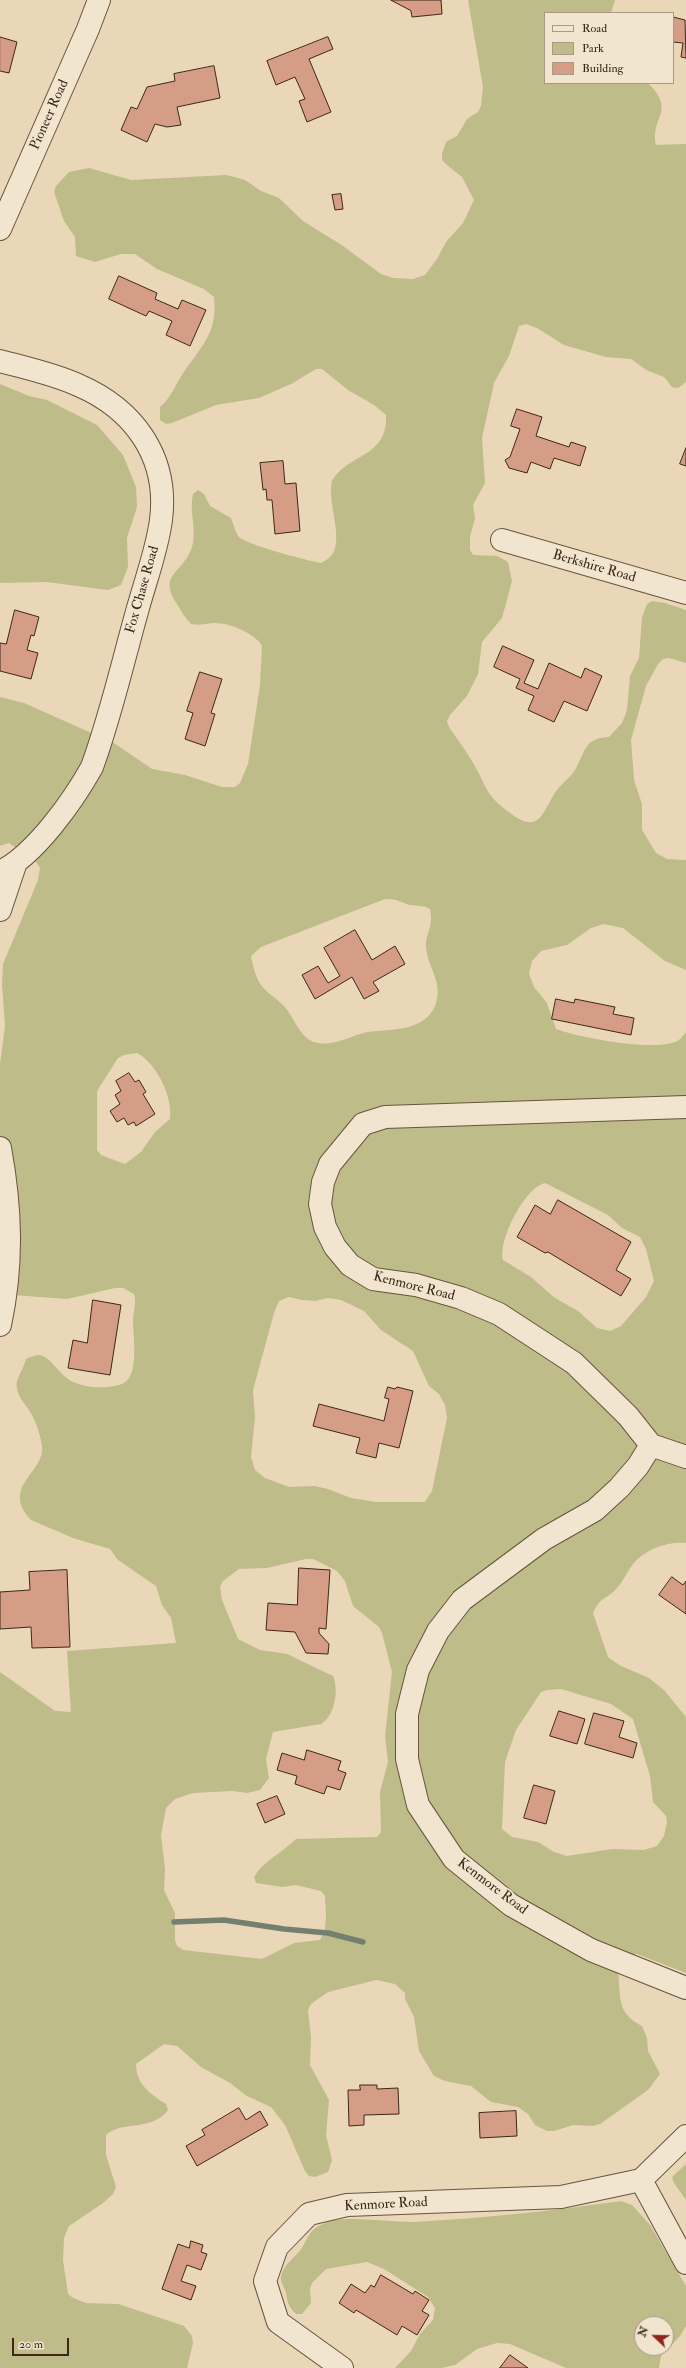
<!DOCTYPE html>
<html>
<head>
<meta charset="utf-8">
<style>
	body { margin:0 }
	#map { position:relative; width:686px; height:2368px; overflow:hidden; background:#e9d7b7; font-family:"IM FELL Double Pica",serif }
	canvas { display:block }
	.legend { position:absolute; left:544px; top:12px; width:130px; height:72px; box-sizing:border-box; background:#f1e5d0; border:1px solid #a99986; margin:0; padding:5px 7px; list-style:none; font-size:12px; color:#3d2817 }
	.legend li { display:flex; align-items:center; gap:8px; height:20px }
	.legend b { width:20px; border:1px solid #a99986 }
	.north { position:absolute; left:634px; top:2316px; width:40px; height:40px; box-sizing:border-box; background:#f1e5d0; border:1px solid #a99986; border-radius:50%; rotate:292deg; font-size:11px; font-weight:700; line-height:16px; text-align:center; color:#3d2817 }
	.north::after { content:''; display:block; margin:auto; width:14px; height:18px; background:#8f2418; clip-path:polygon(50% 0,100% 100%,50% 72%,0 100%) }
	.scale { position:absolute; left:12px; top:2338px; width:57px; height:18px; box-sizing:border-box; border:2px solid #3d2817; border-top:0; padding-left:5px; font-size:12px; line-height:14px; white-space:nowrap; color:#3d2817; -webkit-text-stroke:3px #f1e5d0; paint-order:stroke }
</style>
</head>
<body>
<div id="map">
<canvas width="686" height="2368"></canvas>
<ul class="legend">
<li><b style="height:5px;background:#f1e5d0"></b>Road</li>
<li><b style="height:11px;background:#bebc89"></b>Park</li>
<li><b style="height:11px;background:#d59c86"></b>Building</li>
</ul>
<div class="north">N</div>
<div class="scale">20 m</div>
</div>
<script>
const g = document.querySelector('canvas').getContext('2d');
g.lineJoin = 'round';
function fillPath(path, color) { g.fillStyle = color; g.fill(path, 'evenodd'); }
function stroke(path, color, width, dash) { g.strokeStyle = color; g.lineWidth = width; g.lineCap = dash ? 'butt' : 'round'; g.setLineDash(dash || []); g.stroke(path); }
function label(font, color, halo, rows, align = 'center') {
  g.font = font + ' "IM FELL Double Pica",serif'; g.lineWidth = 3.5; g.setLineDash([]); g.textBaseline = 'middle'; g.strokeStyle = halo; g.fillStyle = color; for (const [text, x, y, turn = 0] of rows) {
    g.save(); g.translate(x, y); g.rotate((+turn || 0) * Math.PI / 180); g.textAlign = isNaN(turn) ? turn : align; if (halo) g.strokeText(text, 0, 0); g.fillText(text, 0, 0); g.restore();
  }
}
const green = new Path2D(`
	M468,0h147l-4,13h-66v70h103c29,29 2,33 8,62l30,-1v238l-8,6 -6,-1 -8,-10 -18,-7 -15,-11 -25,-2 -42,-12 -27,-17 -11,-4 -7,2 -10,30 -15,27 -12,55 3,45 -12,22 2,13 -5,19v13l3,5 24,1 11,6 4,19 -10,37 -20,24 -4,32 -11,22 -17,19 -3,6 2,6c13,19 26,36 35,57 6,13 15,21 26,29 31,23 32,-2 47,-23 5,-7 14,-13 18,-20 11,-19 9,-32 34,-33l13,-14 5,-13 3,-34 9,-18 3,-41 5,-13 5,-3 13,2 21,7v53l-17,-5 -6,1 -5,5 -12,22 -15,54 3,40 8,24v26l14,23 11,6 19,1v110l-21,-9 -42,-33 -19,-4 -13,4 -24,17 -26,6 -9,10 -3,13 5,13 13,16 9,26c25,9 94,22 119,13 4,-1 8,-6 11,-10v511c-18,-2 -41,6 -53,21 -6,8 -10,18 -17,25 -10,11 -15,7 -23,24l15,44 11,8 30,13 15,12 22,27v256l-49,-19h-7l-12,17c3,26 -2,42 24,55l5,12 1,13 12,23 -12,16 -48,34 -7,2 -20,-1 -19,6h-7l-12,-6 -7,-11 -10,-7 -27,-5 -20,-16 -26,-5 -11,-5 -15,-25 -5,-34 -9,-18v-6l-10,-9 -19,-4 -48,12 -17,12 -3,6 3,27 -1,28 19,35 -3,35 6,25 -4,12 -13,5 -6,-1 -4,-5 -20,-46 -14,-18 -24,-11 -17,-13 -29,-16 -24,-21 -13,-2 -28,20c0,20 14,30 30,40l2,6c-16,22 -46,10 -62,25v20l10,32 -3,7 -10,9 -34,23 -5,12 -1,22 5,34 5,4 13,5 32,1 66,22 8,10 1,7 -6,25h-187v-696l55,39 16,1 -4,-61 109,-8 -5,-25 -9,-13 -6,-19 -38,-26 -8,-11 -37,-11 -42,-18c-31,-34 14,-47 11,-74 -1,-9 -5,-21 -9,-29 -5,-11 -19,-22 -16,-36 2,-7 7,-14 9,-22 5,-2 11,-6 17,-3 10,5 16,17 25,23 13,9 39,11 54,5 18,-7 11,-48 11,-63 0,-10 4,-18 1,-27l-11,-6h-8l-48,11 -67,-5v-230l5,-38 -3,-41 1,-21 35,-84 2,-12 -4,-6 -27,-19 -9,3v-149l24,6 90,40 38,26 33,6 37,12h13l5,-4 8,-19 12,-79 2,-39c-6,-12 -32,-23 -46,-23 -8,0 -16,3 -25,1 -6,-6 -10,-13 -14,-20 -21,-32 9,-30 16,-61 3,-17 -4,-33 0,-49l5,-4 6,4 6,12 21,12c2,5 4,13 7,18 5,8 71,25 83,27 3,-2 8,-4 10,-7 12,-13 0,-46 0,-63 0,-4 0,-9 1,-12 16,-28 56,-23 54,-66l-12,-10 -26,-15 -26,-21h-6l-25,15 -32,14 -43,7 -44,18 -6,1 -6,-4v-13c11,-9 14,-20 22,-32 19,-29 36,-41 32,-78l-10,-8 -47,-20 -22,-15h-14l-26,8 -19,-6 -1,-19 -11,-16 -10,-29 2,-6 13,-14 20,-4 42,12 96,-5 18,5 16,11 18,7 24,23 40,25 38,28 12,4 20,1 12,-4 12,-16 9,-17 17,-19 11,-23 -12,-23 -15,-12 -5,-5v-6l4,-12 11,-6 10,-17 11,-7 3,-6 2,-19zM385,899c13,0 15,3 25,6 8,1 13,0 20,4 4,19 -5,25 -4,38 2,22 18,35 9,59 -11,26 -45,23 -67,26 -17,3 -35,16 -54,10 -15,-5 -20,-26 -31,-37 -7,-7 -16,-12 -22,-20 -6,-9 -8,-19 -10,-29l10,-9zM137,1053c20,11 36,44 33,66l-15,13 -14,20 -16,12 -24,-9 -4,-5v-59l21,-33 6,-3zM545,1183l63,32 14,13 18,9 6,12 8,32 -8,16 -25,29 -11,5 -13,-3 -19,-17 -23,-13 -24,-21 -28,-17c-5,-19 21,-72 42,-77zM289,1297l13,3 13,1 13,-3 13,2 23,11 17,19 32,21 16,35 10,8 6,11 2,13 -15,73 -7,11h-49l-25,-4 -23,-9 -13,-3 -26,1 -24,-9 -10,-8 -4,-13 4,-40 -2,-27 21,-77 5,-12zM306,1559h7l24,12 8,10 8,25 26,21 3,6 10,39 -7,64 3,26 -8,30 1,40 -4,5 -81,2c-14,14 -33,22 -42,38l2,6 26,4 14,-2 25,6 4,5 1,19 -1,14 -5,11 -26,3 -32,16 -79,-9 -6,-4 -2,-6v-27l-11,-23 1,-21 -4,-34 5,-27 9,-9 18,-6 40,-2 14,2 13,-3 9,-12 -3,-19 7,-27 48,-8c14,-8 18,-34 12,-48l-46,-22 -27,-4 -22,-11 -16,-39 -2,-13 3,-6 16,-12 28,-1zM561,1689l50,15 22,15 17,57 3,26 13,14 1,6 -3,14 -7,10 -13,4 -32,-1 -45,7 -13,-4 -16,-10 -26,-5 -10,-8 3,-67 11,-32 25,-38 6,-2z
	M0,384l29,12 18,4 50,25 26,30 13,32 1,20 -10,31 1,29 -7,18 -13,5 -61,-8 -47,1z
	M686,2164v36l-12,-17 -2,-6z
	M621,2201l11,4 18,20 36,61v40l-6,10 -19,20 -2,12h-93l-56,-24 -13,-1 -20,6 -22,16 -14,3h-46l16,-17 9,-17 13,-14 2,-12 -7,-11 -44,-28 -17,-7 -41,7 -14,14 -2,6 1,14 -9,11h-6c-8,-8 -8,-11 -10,-21 -1,-5 -5,-10 -5,-14 0,-14 16,-22 22,-33 8,-14 7,-17 25,-24 20,-7 64,1 87,0 69,-4 137,-11 206,-21zM642,2324h24v24h-24z`);
const stream = new Path2D(`
	M174,1922l50,-2 60,9 44,4 35,9`);
const building = new Path2D(`
	M391,0h50l1,14 -30,3 -1,-6z
	M673,17l12,3 1,38 -5,-1 2,-14 -10,-1z
	M0,37l17,5 -8,31 -9,-2z
	M328,37l5,12 -24,10 22,53 -24,10 -8,-21 6,-2 -10,-22 -19,8 -9,-24z
	M214,66l6,32 -43,9 4,18 -14,2 -12,-3 -8,18 -26,-12 10,-23 6,2 10,-22 28,-6 -1,-7z
	M341,194l2,15 -8,1 -3,-15z
	M119,276l38,17 -2,6 23,10 4,-9 24,10 -16,36 -24,-11 6,-14 -23,-10 -3,5 -37,-17z
	M517,409l25,8 -6,19 33,11 2,-5 15,5 -6,19 -26,-8 -4,11 -19,-7 -4,11 -18,-5 -4,-8 5,-3 10,-28 -9,-3z
	M686,448v18l-6,-2z
	M283,461l2,23 11,-1 4,48 -25,3 -3,-34h-5l-1,-11 -3,1 -3,-27z
	M15,610l24,7 -5,19 -3,-1 -4,15 11,3 -7,26 -31,-8v-28l6,1z
	M503,646l31,14 -10,23 14,6 11,-26 32,15 4,-10 17,8 -15,35 -23,-10 -10,21 -26,-12 6,-14 -18,-8 4,-9 -26,-12z
	M200,672l22,7 -11,34 4,1 -10,32 -20,-7 8,-26 -6,-2z
	M355,930l17,30 23,-14 10,18 -32,18 6,9 -15,8 -12,-22 -37,22 -13,-24 16,-9 10,17 12,-7 -16,-28z
	M556,999l18,4 1,-4 40,8 -2,7 21,4 -3,17 -79,-16z
	M129,1073l6,9 4,-2 7,12 -3,2 12,20 -19,12 -2,-4 -6,3 -4,-7 -7,4 -7,-11 10,-7 -5,-9 6,-4 -5,-10z
	M558,1200l73,42 -15,28 15,9 -10,17 -73,-44 -3,1 -28,-16 18,-32 15,9z
	M93,1300l28,5 -11,70 -42,-7 5,-28 14,3z
	M388,1387l7,2 2,-2 16,4 -14,57 -20,-5 -3,15 -20,-5 4,-15 -47,-12 6,-22 65,17 5,-22 -4,-1z
	M299,1568l31,2 -4,59 -7,-1v5l10,11 -1,10 -22,-1 -11,-21 -29,-2 2,-27 29,2z
	M67,1570l3,77 -38,1 -1,-21 -31,2v-37l30,-2 -1,-18z
	M672,1577l11,8 3,-4v33l-27,-19z
	M559,1711l26,8 -8,25 -27,-8z
	M594,1713l30,8 -5,16 18,6 -4,15 -48,-14z
	M307,1750l34,11 -3,9 8,3 -6,17 -13,-4 -3,8 -29,-10 2,-8 -20,-6 5,-17 22,7z
	M534,1785l21,6 -9,33 -22,-6z
	M277,1796l8,18 -20,9 -8,-19z
	M360,2085h17v4l21,-1 1,26 -35,1v10l-15,1 -1,-36h12z
	M239,2108l7,12 14,-9 8,14 -71,41 -11,-20 19,-11 -3,-5z
	M516,2111l1,25 -37,2 -1,-25z
	M191,2241l12,4 -2,7 6,2 -6,16 -14,-5 -6,16 15,5 -5,14 -29,-11 16,-45 11,4z
	M381,2275l32,19 2,-3 14,9 -7,11 7,4 -12,20 -15,-9 -5,9 -41,-25 -2,3 -15,-10 12,-19 14,9 6,-8 3,2z
	M510,2355l18,13h-28z`);
const minor = new Path2D(`
	M0,229l88,-200 11,-29
	M0,361c26,7 54,13 78,24 56,24 91,72 83,135 -4,30 -15,59 -23,88 -15,53 -27,107 -46,159 -19,34 -57,88 -92,105
	M502,540l184,53
	M0,910l15,-45
	M686,1107l-301,10 -22,7 -33,40 -7,18 -3,22 5,23 10,20 15,18 23,14 43,6 45,13 38,16 75,49 54,53 23,29 35,12
	M0,1148c11,60 13,116 0,177
	M651,1445l-13,21 -19,22 -24,22 -51,29 -82,61 -24,31 -20,39 -11,44v45l11,46 36,54 57,46 80,45 95,38
	M641,2180l45,-44
	M342,2368l-64,-46 -13,-41 12,-34 32,-33 38,-9 214,-8 80,-17 45,83`);
const streetNames = [
	["Pioneer Road",50,115,-66],
	["Berkshire Road",594,567,16],
	["Fox Chase Road",143,590,-74],
	["Kenmore Road",414,1287,14],
	["Kenmore Road",492,1887,37],
	["Kenmore Road",386,2205,-3]
];
fillPath(green, '#bebc89');
stroke(stream, '#74806f', 5.5);
fillPath(building, '#d59c86');
stroke(building, '#3d2817', 1);
stroke(minor, '#68543f', 24);
stroke(minor, '#f1e5d0', 22);
label('14px', '#3d2817', '#f1e5d0', streetNames);
</script>
</body>
</html>
